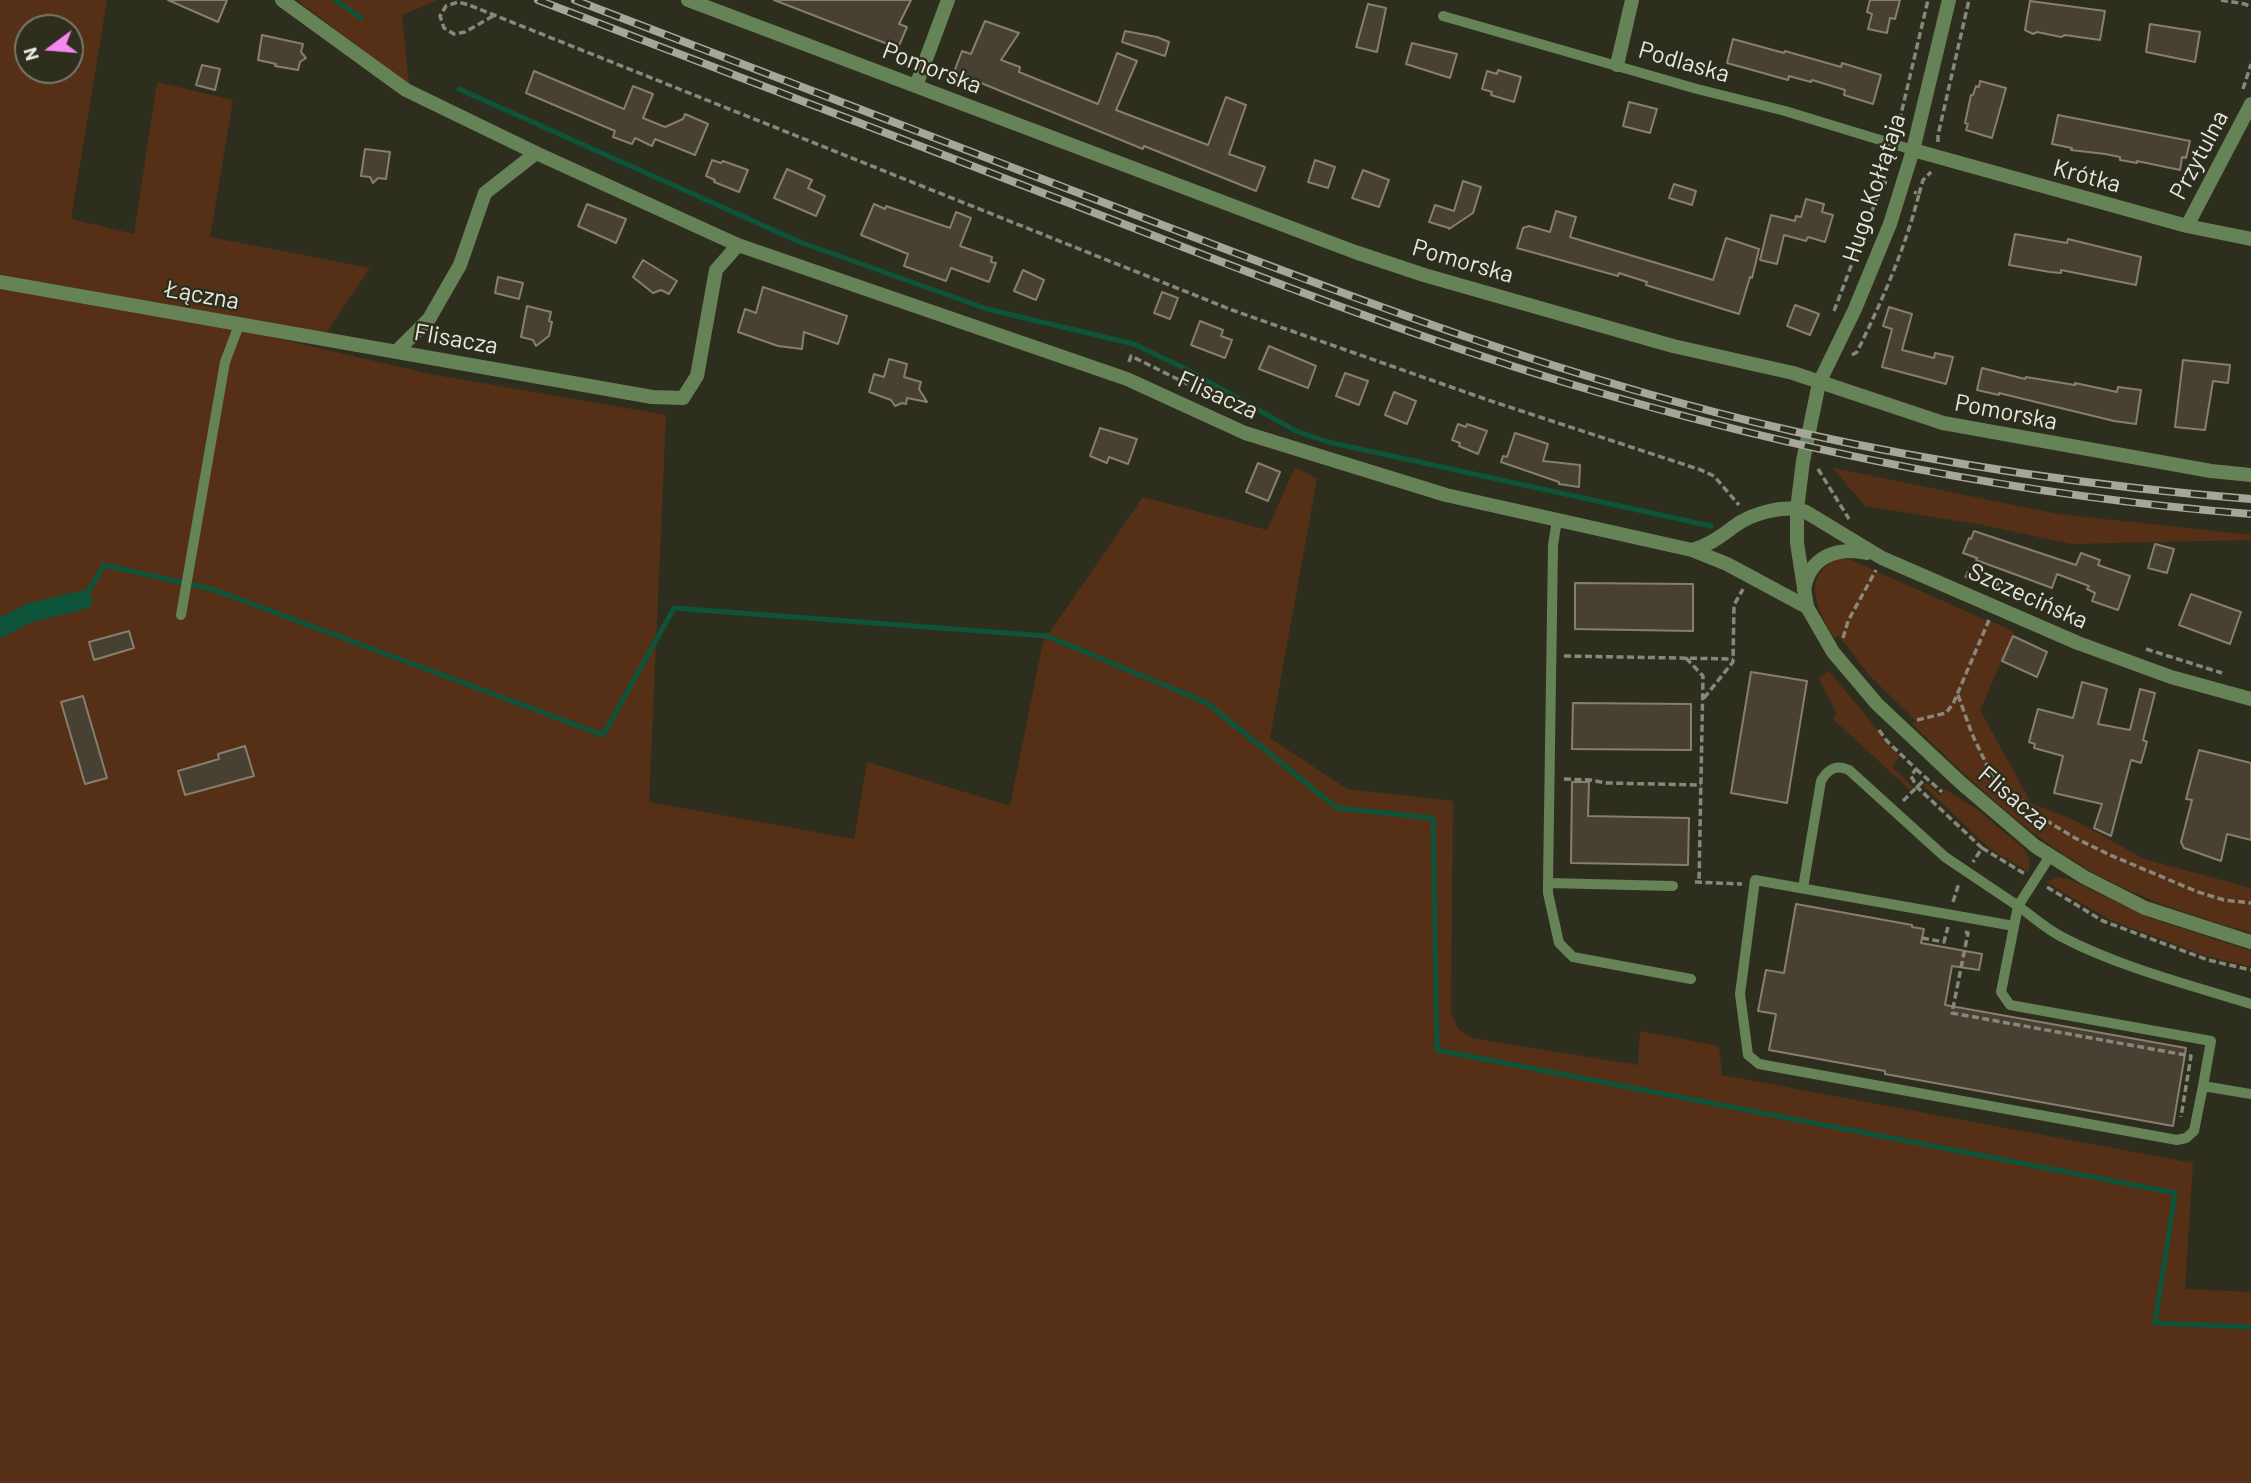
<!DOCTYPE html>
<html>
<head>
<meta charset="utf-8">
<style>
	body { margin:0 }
	#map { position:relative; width:2251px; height:1483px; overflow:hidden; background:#2e2e1f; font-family:Barlow,sans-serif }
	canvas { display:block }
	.north { position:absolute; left:14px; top:14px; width:70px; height:70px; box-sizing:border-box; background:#2e2e1f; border:2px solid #78786c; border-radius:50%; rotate:254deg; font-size:19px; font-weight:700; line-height:28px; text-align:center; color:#e8e8df }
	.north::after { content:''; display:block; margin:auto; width:24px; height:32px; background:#f688ed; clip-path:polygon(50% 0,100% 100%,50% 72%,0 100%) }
</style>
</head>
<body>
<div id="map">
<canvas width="2251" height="1483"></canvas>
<div class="north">N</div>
</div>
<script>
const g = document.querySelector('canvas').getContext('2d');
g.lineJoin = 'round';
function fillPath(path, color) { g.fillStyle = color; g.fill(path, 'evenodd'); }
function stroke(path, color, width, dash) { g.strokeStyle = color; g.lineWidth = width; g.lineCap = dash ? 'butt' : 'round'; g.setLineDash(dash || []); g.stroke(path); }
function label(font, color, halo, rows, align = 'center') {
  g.font = font + ' Barlow,sans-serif'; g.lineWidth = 5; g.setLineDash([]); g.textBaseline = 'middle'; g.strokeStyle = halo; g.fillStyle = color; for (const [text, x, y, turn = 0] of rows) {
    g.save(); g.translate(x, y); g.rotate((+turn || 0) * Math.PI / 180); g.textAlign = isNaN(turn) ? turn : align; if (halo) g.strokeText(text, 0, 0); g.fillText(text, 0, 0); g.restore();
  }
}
const green = new Path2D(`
	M0,0h107l-36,219 63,15 23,-152 76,18 -23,137 160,31 -44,65 -326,-58zM28,28h42v42h-42z
	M297,0h141l-36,15 7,70z
	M0,287l233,41 197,46 236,41 -17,387 205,37 13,-77 143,44 33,-164 100,-145 124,33 28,-63 22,12 -47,259 77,51 106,12 -2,211 7,17 14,9 166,27 2,-34 79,15 3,29 471,88 -8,126 66,3v191h-2251z
	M1833,468l225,46 193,21v5l-180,4 -88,-19 -118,-19z
	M1844,557l142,63 -1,3 4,2 2,-4 23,11 -34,78 51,93 45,18 68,38 107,29v45c-60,-18 -119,-36 -172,-69 -62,-38 -115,-90 -167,-140l4,-3 -47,-46 -30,-39 -5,2c-17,-29 -36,-66 10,-81z
	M1829,671l70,85v2l-7,9 21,20 -3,3 -77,-71 4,-5 -18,-35z
	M1927,783l13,13 5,-6 -5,-4 38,24 46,39 5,9v14l-40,-24 -64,-61 -1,-2z
	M2059,877l12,3 79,38 101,33v16l-45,-11 -96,-36 -64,-38z`);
const stream = new Path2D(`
	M335,0l26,18
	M459,89l341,153 187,67 147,35 48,23 114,64 32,11 383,84
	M83,600l21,-35 108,24 391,146 71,-127 373,28 160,67 130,105 96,10 4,232 738,143 -20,130 96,4`);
const canal = new Path2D(`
	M0,628l29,-15 54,-13`);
const building = new Path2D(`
	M168,0h59l-9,22z
	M774,0h137l-12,24 8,3 -9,21z
	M1870,0h30l-5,19 -5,-1 -3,15 -19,-4 4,-15 -5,-2z
	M2030,1l75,10 -5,29 -35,-5 -4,2 -24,-5 -4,2 -8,-4z
	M1368,4l18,4 -9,44 -21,-5z
	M985,21l34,12 -18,27 19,7 -1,5 79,32 19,-51 20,8 -21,49 92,35 18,-48 20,8 -17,49 36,13 -9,24 -112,-45 -1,3 -189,-77 8,-21 9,3z
	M2150,24l50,8 -5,30 -49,-10z
	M1125,31l32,6 12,5 -4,14 -43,-14z
	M262,35l41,9 -2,8 5,6 -6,4 -2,8 -23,-4 1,-2 -18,-4z
	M1733,39l51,14 1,-2 56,16 1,-4 39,12 -8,29 -29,-9 1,-5 -33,-10 -1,2 -22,-6 -1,4 -61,-17z
	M1412,43l45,11 -7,24 -44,-14z
	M202,65l18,4 -5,21 -19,-5z
	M1498,70l23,7 -7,25 -23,-7 1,-3 -10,-3 5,-18 10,3z
	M534,71l90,38 9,-23 20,8 -10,24 22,9 18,-8 2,-5 23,10 -13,31 -40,-16 -3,7 -17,-8 -3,6 -19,-7 2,-6 -89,-38z
	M1980,81l26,7 -14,50 -26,-8 2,-6 -3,-1 6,-28h2l3,-9 3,1z
	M1629,102l28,7 -7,24 -27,-7z
	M2058,115l132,26 -4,17 -4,-1 -2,13 -43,-9v2l-17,-3v-3l-15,-3 -34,-4 1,-2 -20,-4z
	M365,149l25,3 -4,27 -8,-1 -5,5 -3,-6 -9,-1z
	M712,160l9,3 2,-2 25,9 -9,22 -25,-10 1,-2 -9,-4z
	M1315,160l20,7 -7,21 -20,-6z
	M787,169l25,11 -4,8 17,8 -9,20 -42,-18z
	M1363,170l26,10 -10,27 -27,-9z
	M1463,181l18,6 -8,26 -24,16v-1l-20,-6 6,-17 19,6z
	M1674,184l22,7 -4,14 -23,-7z
	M1806,199l18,5 -2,8 11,3 -8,27 -17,-5 -2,4 -22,-6 -7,29 -17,-4 11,-45 24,6 1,-5 5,1z
	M587,204l39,15 -10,24 -38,-17z
	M874,204l11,5 1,-3 64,22 6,-16 15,6 -11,28 32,11 -1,5 5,1 -7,19 -38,-14 -5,13 -42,-15 4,-12 -47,-19z
	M1556,211l20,6 -6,20 143,43 13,-42 33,11 -7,29 -2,-1 -11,37 -93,-29 1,-3 -28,-9 -1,3 -101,-28 6,-20 6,-2 21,6z
	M2015,234l52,9 1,-4 73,18 -5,28 -75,-15v3l-11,-1 -41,-7z
	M643,260l34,21 -8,13 -8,-4 -8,3 -20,-16z
	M1023,270l21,10 -8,20 -22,-9z
	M498,277l25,6 -4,16 -24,-6z
	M763,287l84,29 -9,28 -34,-12 -2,17 -24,-3 -40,-14 7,-23 11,4z
	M1162,292l16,6 -8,21 -16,-6z
	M1795,305l24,9 -9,21 -23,-9z
	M527,306l24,6 -2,9 3,1 -3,14 -13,10 -3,-6 -12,-3z
	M1889,307l23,7 -10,36 32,8 1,-5 18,4 -7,27 -64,-17 10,-38 -9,-3z
	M1200,321l23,9 -2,6 11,4 -7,18 -34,-13z
	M1269,346l47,20 -8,22 -49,-19z
	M889,359l18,5 -3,13 17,5 -2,7 8,13 -20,-4 -1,6 -4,-1 -7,3 -4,-6 -22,-8 5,-18 10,3z
	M2183,360l47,5 -2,18 -15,-2 -8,49 -30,-3z
	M1982,368l43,11 1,-2 49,8v-2l42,9 1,-5 23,3 -5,34 -22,-3 -115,-28v2l-22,-5z
	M1345,373l23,8 -9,24 -23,-9z
	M1394,392l22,9 -9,23 -22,-9z
	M1458,424l8,3 1,-3 20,7 -9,23 -19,-8 1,-3 -8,-3z
	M1100,428l37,11 -9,25 -19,-7 -2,6 -17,-7z
	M1515,433l33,11 -5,17 37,4 -1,22 -20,-3v-2l-58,-20 2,-6 4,1z
	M1258,463l22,9 -12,29 -22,-9z
	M1974,531l102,34 5,-12 19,7 -2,5 32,11 -12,34 -26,-9 3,-8 -8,-4 2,-3 -32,-12 -5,14 -76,-28 1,-2 -14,-5 6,-15 2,1z
	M2155,544l19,5 -7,24 -19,-5z
	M1575,583l118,1v47l-118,-2z
	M2191,594l50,18 -11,32 -51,-19z
	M129,631l5,17 -40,12 -5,-18z
	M2013,636l34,16 -10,25 -35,-16z
	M1751,672l56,9 -20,122 -56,-10z
	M2082,682l25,7 -9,35 32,6 10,-41 15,4 -12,47 4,2 -6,21 -10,-3 -20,76 -17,-8 8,-24 -48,-11 9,-37 -29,-8 1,-4 -6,-2 9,-33 35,9z
	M83,696l24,82 -22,6 -24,-82z
	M1573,703l118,1v46l-119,-1z
	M245,746l9,30 -69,19 -7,-24 41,-12 -1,-5z
	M2199,750l52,13v77l-24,-6 -6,27 -37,-13 -3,-6 11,-42 -6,-1z
	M1572,782h17l-1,34 101,2 -1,47 -117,-2z
	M1796,904l116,21v2l12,2 -3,14 61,11 -3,16 -27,-4 -7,39 241,43 -13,78 -288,-52v-3l-116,-21 7,-36 -18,-3 8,-41 18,3z`);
const path = new Path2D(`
	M2221,0l24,4 6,3
	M493,16l-28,16 -11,2 -10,-6 -4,-12 6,-10 12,-4 11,3 763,305 256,90 213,70 13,6 25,29
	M2243,89l8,-25
	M1897,131l31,-131
	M1938,142v-7l31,-135
	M1883,181l7,-26
	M1919,194l4,-14 8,-8
	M1834,311l49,-129 4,1
	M1852,355l5,-3c25,-51 48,-103 62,-158l-5,-2
	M1129,362l2,-6 119,59
	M1818,469l31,50
	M1966,578l4,-10
	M1996,589l5,-10
	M1843,638l5,-17 28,-51
	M2146,649l76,24
	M1564,656l169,3
	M1686,658l17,18 -4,207
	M1958,695l14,39 20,42 55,45 28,17 35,17 88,37 26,8 27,3
	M1704,698l29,-36 1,-57 9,-16
	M1917,720l29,-7 7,-9 36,-84
	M1879,730l8,11 29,28 -5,7 6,11 65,61 -9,14
	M1916,769l26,23
	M1564,779l26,1 17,3 94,2
	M1903,801l23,-23
	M1982,848l43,26
	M1695,882l47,2
	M2047,887l56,34 105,39 43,10
	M1953,902l6,-19
	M1965,932l3,1 -16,80 239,43 -10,61
	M1922,938l22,4 4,-15`);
const service = new Path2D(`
	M1443,16l254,73 88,22 128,39
	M1557,520l-4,25 -5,338v10l11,50 14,14 118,22
	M181,615l44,-253 14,-37
	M2050,856l-32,50c14,10 28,23 44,31 57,30 128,48 189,67
	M1548,883l125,3
	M1803,888l18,-107c7,-12 15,-17 28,-11l96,87 73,49 -17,86 9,13 201,36 -8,45 48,8
	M2014,926l-259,-46 -15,114 8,61 11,9 418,76 9,-2 8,-7 9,-45`);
const minor = new Path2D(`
	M282,0l124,90 130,63
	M1617,65l15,-65
	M916,86l32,-86
	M1913,150l274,76 64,13
	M2187,226l64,-122
	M0,282l652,115 31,1 14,-22 19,-106 22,-25
	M396,352l33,-33 31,-54 25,-72 51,-40 202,92 389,134 118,54 201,62 246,55 35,14 80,43
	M1692,550c19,-5 31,-16 47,-27 16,-10 40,-16 58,-14`);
const tertiary = new Path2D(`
	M688,0l667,252 69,23 249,71 120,27 150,50 268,48 40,4
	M1949,0l-36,150 -23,74 -35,85 -36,74 -16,78 -6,48v34l10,64 26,45 44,52 84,79 74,63 49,31 61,31 106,34
	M1797,509l9,3 76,46 196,85 93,34 80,22
	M1804,590c5,-33 33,-44 63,-37`);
const rail = new Path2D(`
	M538,0c177,68 354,135 531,203 166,64 331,130 501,181 221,66 450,112 681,130
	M575,0c190,73 379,145 569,218 214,82 429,164 653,214 149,33 302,55 454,67`);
const streetNames = [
	["Podlaska",1684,62,16],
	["Pomorska",932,68,21],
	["Przytulna",2199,155,-62],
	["Krótka",2087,176,15],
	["Hugo Kołłątaja",1874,188,-72],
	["Pomorska",1463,261,16],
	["Łączna",202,295,10],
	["Flisacza",456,339,10],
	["Flisacza",1218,395,24],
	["Pomorska",2006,412,11],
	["Szczecińska",2028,596,24],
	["Flisacza",2014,798,40]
];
fillPath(green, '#553016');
stroke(stream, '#0d543a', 5);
stroke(canal, '#0d543a', 19);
fillPath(building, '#484032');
stroke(building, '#877e6e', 2);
stroke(path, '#87877b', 3.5, [7, 3.5]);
stroke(service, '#668357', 10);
stroke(minor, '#668357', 14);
stroke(tertiary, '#668357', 14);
stroke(rail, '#a6a69b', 8);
stroke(rail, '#2e2e1f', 5, [16]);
label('24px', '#e8e8df', '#2e2e1f', streetNames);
</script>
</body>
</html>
